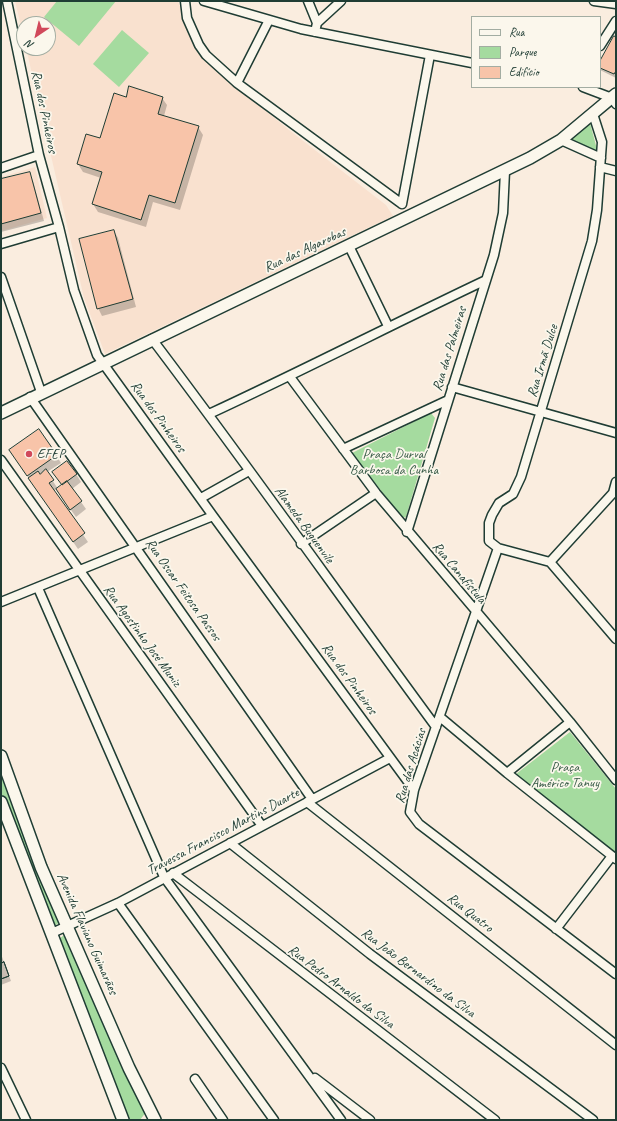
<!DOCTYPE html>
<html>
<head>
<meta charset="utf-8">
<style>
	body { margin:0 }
	#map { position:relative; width:617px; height:1121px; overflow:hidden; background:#faeddf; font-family:Caveat,sans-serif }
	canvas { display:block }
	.frame { position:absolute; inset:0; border:2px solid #1f3d34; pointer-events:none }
	.legend { position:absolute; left:471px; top:16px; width:130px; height:72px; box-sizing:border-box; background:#fbf7ec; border:1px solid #a3ada2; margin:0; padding:5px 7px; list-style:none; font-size:12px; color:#1f3d34 }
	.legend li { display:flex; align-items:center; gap:8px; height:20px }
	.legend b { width:20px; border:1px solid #a3ada2 }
	.north { position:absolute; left:16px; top:16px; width:40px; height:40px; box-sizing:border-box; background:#fbf7ec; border:1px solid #a3ada2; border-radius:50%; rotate:215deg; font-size:11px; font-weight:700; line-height:16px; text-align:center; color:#1f3d34 }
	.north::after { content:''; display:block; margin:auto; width:14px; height:18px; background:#d1495b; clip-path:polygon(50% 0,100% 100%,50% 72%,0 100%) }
</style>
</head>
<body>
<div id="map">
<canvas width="617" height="1121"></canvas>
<div class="frame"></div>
<ul class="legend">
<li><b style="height:5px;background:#fbf7ec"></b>Rua</li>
<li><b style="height:11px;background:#a5db9f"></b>Parque</li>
<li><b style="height:11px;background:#f8c4a9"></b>Edifício</li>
</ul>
<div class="north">N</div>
</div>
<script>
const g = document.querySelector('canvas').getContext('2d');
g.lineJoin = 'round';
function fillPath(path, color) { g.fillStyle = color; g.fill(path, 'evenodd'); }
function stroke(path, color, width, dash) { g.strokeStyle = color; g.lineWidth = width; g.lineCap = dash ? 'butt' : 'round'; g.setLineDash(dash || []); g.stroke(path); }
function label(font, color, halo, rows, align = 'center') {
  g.font = font + ' Caveat,sans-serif'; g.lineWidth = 3.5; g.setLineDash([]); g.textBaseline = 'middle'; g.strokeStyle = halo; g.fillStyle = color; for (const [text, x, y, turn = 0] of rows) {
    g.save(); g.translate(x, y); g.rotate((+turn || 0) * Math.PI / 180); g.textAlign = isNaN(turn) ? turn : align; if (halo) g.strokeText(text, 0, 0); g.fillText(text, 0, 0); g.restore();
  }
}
const built = new Path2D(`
	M15,1h163l19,50 36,33 56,46 97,75 7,11 -288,138 -21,-56 -58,-250h22v-24h-24v15z
	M35,167l12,51 -46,13v-54z`);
const green = new Path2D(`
	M57,1h59l-37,45 -35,-29z
	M122,30l27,23 -30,34 -26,-23z
	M590,123l8,30 -29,-12z
	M431,413l4,5 -29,99 -4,1 -50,-65z
	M570,732l46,57v64l-100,-79z
	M1,759l60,162 -5,4h-4l-5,-4 -46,-125z
	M64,935l6,4 76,173 -6,8h-13l-69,-180z`);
const shadow = new Path2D(`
	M616,38v40l-16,-8v-6z
	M126,98h36l5,7 -3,11 34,11 5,8 -23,75 -27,-8 -7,25 -48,-15 -5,-8 8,-26 -18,-6 -5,-8 23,-24z
	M29,173l4,8 11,40 -43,11v-52z
	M114,231l4,7 18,69 -34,9 -4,-8z
	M56,455l5,8 -14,9 11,17 4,-3 -4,-6 18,-6 5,8 -9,7 14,20 -10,8 -20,-28 -3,2 35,51 -10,7 -63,-91z
	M1,954l10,27 -10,4z`);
const building = new Path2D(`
	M614,36l2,1v34l-2,3 -14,-6v-7z
	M129,86l34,11 -5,17 41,12 -24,77 -26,-8 -8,25 -49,-16 10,-32 -25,-8 9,-30 14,4 14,-45 12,4z
	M30,172l11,41 -40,11v-45z
	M114,230l19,69 -36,10 -18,-70z
	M39,429l18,26 -30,21 -18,-26z
	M67,461l10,13 -15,11 -10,-13z
	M46,469l8,11 -5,3 36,50 -12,9 -45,-64 10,-7 2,3z
	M67,481l15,20 -12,9 -14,-21z
	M4,962l5,14 -8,3v-15z
	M4,962l5,14 -8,3v-15z`);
const street = new Path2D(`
	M7,1l32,154 20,72 15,63 23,65 116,161 201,274
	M185,1l2,17 12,27 7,10 31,28 165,121
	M204,1l97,28 171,34
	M308,1l9,22 -2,9
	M594,1l22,3
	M317,23l24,-22
	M600,46l16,-25
	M237,83l32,-63
	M583,87l29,11 4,6
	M593,114l9,28 -5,68 -5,31 -71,236 -8,17 -14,9 -7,12 -3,8v18l9,7 52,14 66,77
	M561,140l40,18
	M600,167l16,4
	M1,168l38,-13
	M402,204l28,-149
	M1,244l58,-17
	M349,246l39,80
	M1,277l40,115
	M152,339c97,128 189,259 284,388
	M290,377l86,116 194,229 46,58
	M452,387l164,46
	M30,397l282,402
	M209,414c93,-43 184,-90 277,-134
	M343,449l105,-49
	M1,460l261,366
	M201,498l48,-27
	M407,532l87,-277 9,-42 2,-42
	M301,544l75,-51
	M498,548l-84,242 -4,22 9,12 197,150
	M550,562l63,-69 3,-11
	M38,588l126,289 177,243
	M1,602l212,-86
	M440,717l67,56 109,86
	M507,773l63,-51
	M307,802l309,243
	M230,843l140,111 223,166
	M173,873l322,247
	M118,903l156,217
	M556,929l56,-73
	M52,933l66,-30 272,-145
	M1,1068l25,52
	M315,1078l55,42
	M195,1079l28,41`);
const secondary = new Path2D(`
	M1,413l529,-255 31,-18 55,-46
	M1,756l40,111 88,201 26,52
	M1,802l122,318`);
const markers = [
	[29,454,4,"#d1495b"]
];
const streetNames = [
	["Rua dos Pinheiros",44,112,78],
	["Rua das Algarobas",305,250,-25],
	["Rua das Palmeiras",450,349,-73],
	["Rua Irmã Dulce",543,361,-73],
	["Rua dos Pinheiros",158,417,54],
	["Alameda Buguenvile",304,525,54],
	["Rua Canafístula",459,573,50],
	["Rua Oscar Feitosa Passos",183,590,55],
	["Rua Agostinho José Muniz",142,636,54],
	["Rua dos Pinheiros",349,679,54],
	["Rua das Acácias",411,766,-73],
	["Travessa Francisco Martins Duarte",223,832,-28],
	["Rua Quatro",470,913,38],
	["Avenida Flaviano Guimarães",87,934,66],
	["Rua João Bernardino da Silva",418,973,37],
	["Rua Pedro Arnaldo da Silva",341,987,37]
];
const poiNames = [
	["EFEP",37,454]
];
const parkNames = [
	["Praça Durval",394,454],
	["Barbosa da Cunha",394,470],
	["Praça",565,767],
	["Américo Tanuy",565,783]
];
fillPath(built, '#f9e1cf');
fillPath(green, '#a5db9f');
fillPath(shadow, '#0003');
fillPath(building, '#f8c4a9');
stroke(building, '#1f3d34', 1);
stroke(street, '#1f3d34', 11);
stroke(secondary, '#1f3d34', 14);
stroke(street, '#fbf7ec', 8);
stroke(secondary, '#fbf7ec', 11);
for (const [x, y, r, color] of markers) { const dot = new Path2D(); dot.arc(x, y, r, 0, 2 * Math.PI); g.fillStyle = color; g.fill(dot); stroke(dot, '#fbf7ec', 1.5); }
label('14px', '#1f3d34', '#fbf7ec', streetNames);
label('14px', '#1f3d34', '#fbf7ec', poiNames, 'left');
label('14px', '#3a5d49', '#fbf7ec', parkNames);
</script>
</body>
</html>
